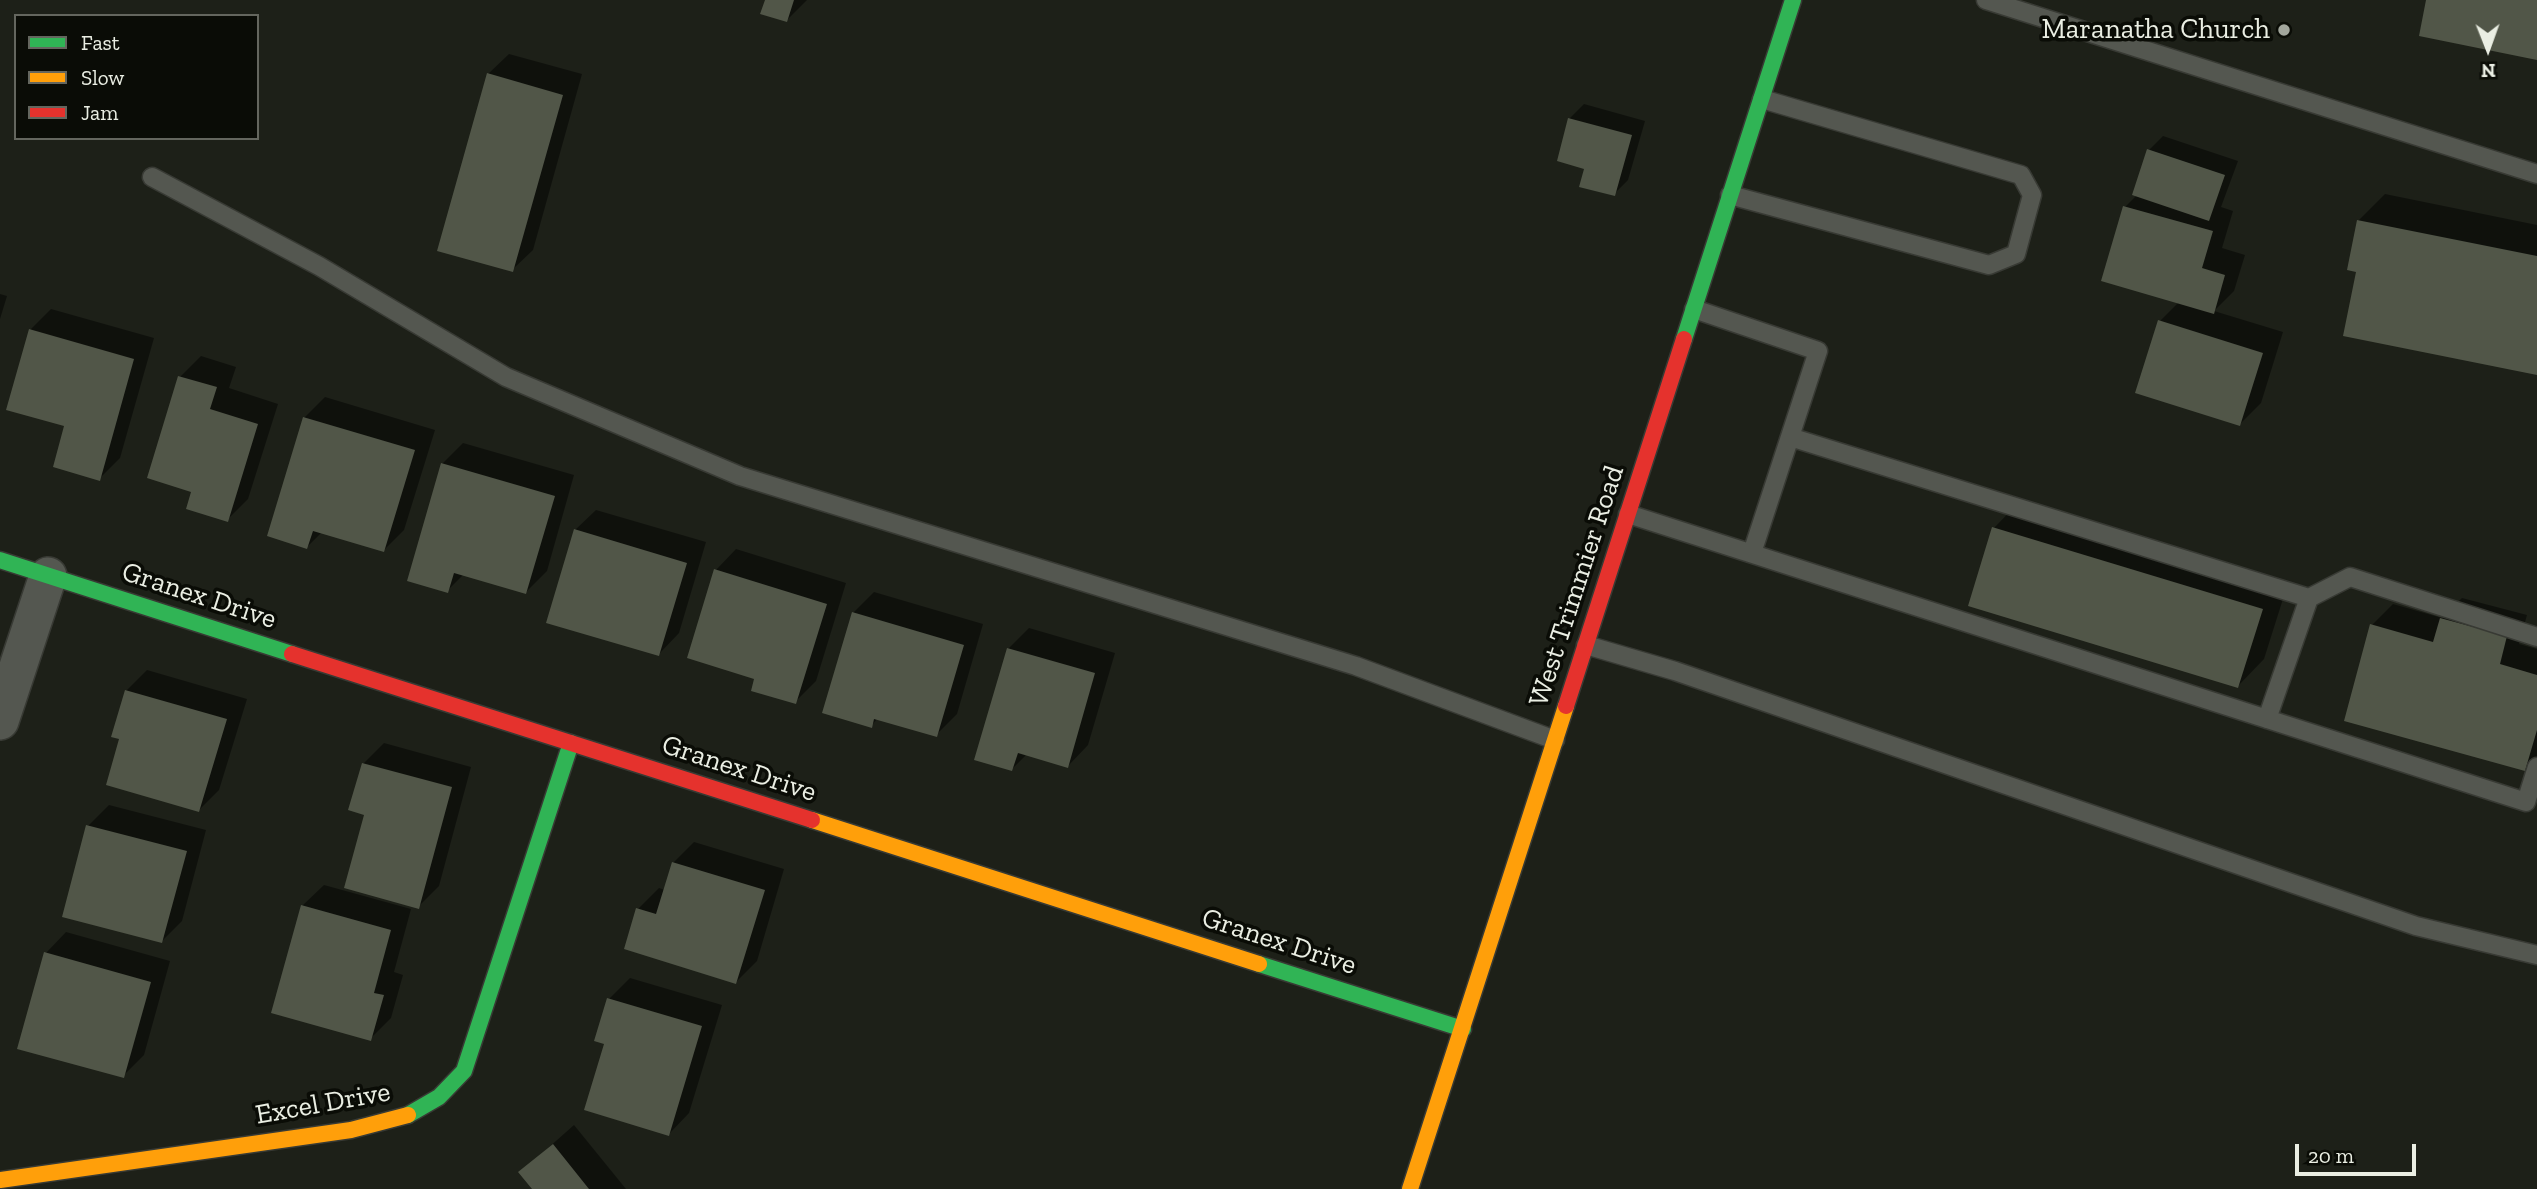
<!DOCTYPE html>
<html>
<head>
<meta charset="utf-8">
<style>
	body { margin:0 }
	#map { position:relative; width:2537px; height:1189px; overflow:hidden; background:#1d2018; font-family:"Zilla Slab",serif }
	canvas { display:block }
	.legend { position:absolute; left:14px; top:14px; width:245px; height:126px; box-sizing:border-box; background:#0a0c06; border:2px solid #64665e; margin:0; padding:9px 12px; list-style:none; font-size:21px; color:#eaeee3 }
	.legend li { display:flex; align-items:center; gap:14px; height:35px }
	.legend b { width:35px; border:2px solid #64665e }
	.north { position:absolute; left:2453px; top:14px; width:70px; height:70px; -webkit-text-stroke:5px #0a0c06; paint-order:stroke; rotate:179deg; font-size:19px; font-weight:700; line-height:28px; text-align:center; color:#eaeee3 }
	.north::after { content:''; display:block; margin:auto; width:24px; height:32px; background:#eaeee3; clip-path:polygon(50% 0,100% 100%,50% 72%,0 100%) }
	.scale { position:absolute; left:2295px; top:1144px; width:121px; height:32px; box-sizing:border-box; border:4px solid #eaeee3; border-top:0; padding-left:9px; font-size:21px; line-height:24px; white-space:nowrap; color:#eaeee3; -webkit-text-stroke:5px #0a0c06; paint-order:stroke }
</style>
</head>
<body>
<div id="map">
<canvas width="2537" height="1189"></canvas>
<ul class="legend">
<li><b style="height:9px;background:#30b455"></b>Fast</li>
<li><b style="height:9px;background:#ff9f0a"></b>Slow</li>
<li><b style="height:9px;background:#e5322d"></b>Jam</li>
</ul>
<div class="north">N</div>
<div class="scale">20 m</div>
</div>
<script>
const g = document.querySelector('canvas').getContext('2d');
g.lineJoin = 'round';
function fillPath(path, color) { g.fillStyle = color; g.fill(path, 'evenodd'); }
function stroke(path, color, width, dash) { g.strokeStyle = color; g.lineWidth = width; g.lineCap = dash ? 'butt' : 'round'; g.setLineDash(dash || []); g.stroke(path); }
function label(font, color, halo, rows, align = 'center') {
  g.font = font + ' "Zilla Slab",serif'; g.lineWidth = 7; g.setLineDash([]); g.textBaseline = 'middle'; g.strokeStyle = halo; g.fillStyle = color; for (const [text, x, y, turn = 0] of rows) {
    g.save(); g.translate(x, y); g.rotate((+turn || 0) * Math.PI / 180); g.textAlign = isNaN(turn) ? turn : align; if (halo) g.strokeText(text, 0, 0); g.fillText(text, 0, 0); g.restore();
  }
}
const shadow = new Path2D(`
	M767,0h40l-20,20z
	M509,54l73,20 -49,176 -21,20 -24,-196z
	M1584,104l61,17 -17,59 -14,14 -28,-26 -27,-8 11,-42z
	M2163,136l75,25 -17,46 12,4 -11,37 23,7 -11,36 -20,20 69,21 -22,71 -21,21 -80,-103 19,-19 -54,-95 12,-12 12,-45z
	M2385,194l152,31v148l-179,-102v-50z
	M0,294l7,2 -7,23z
	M51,309l103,29 -34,120 -21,21 -33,-54 -36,-95z
	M201,356l35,11 -7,21 49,16 -30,95 -21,21 -33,-29 -14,-114z
	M325,397l110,33 -31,100 -20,20 -62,-18 -15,15 -3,-129z
	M463,443l111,32 -27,96 -21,21 -62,-18 -17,17 -5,-127z
	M2020,501l268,82 -24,76 -26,27 -244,-158z
	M596,510l110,32 -27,91 -20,21 -84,-124z
	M736,549l110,34 -30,98 -21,21 -39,-25 -40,-107z
	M874,592l109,32 -26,90 -21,21 -58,-17 -7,8 -18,-113z
	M2462,598l65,17 -8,29 18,5v108l-12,12 -153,-144 21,-21 49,14z
	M1029,628l86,25 -27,92 -20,21 -41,-12 -15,15 -4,-120z
	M147,670l100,29 -28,91 -20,20 -77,-72 4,-47z
	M384,743l87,24 -32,119 -21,21 -52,-93 -3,-50z
	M109,805l97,25 -24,91 -20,20 -74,-115z
	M694,842l90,27 -27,92 -21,21 -98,-73 21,-21 6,2 8,-27z
	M324,885l87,24 -17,63 9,3 -12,43 -21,21 -97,-27 30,-107z
	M66,932l104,29 -26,94 -21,21 -77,-123z
	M630,978l92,27 -33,108 -20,21 -63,-91 3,-44z
	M574,1125l52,64h-91l-14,-17z`);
const building = new Path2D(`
	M765,0h29l-7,22 -27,-8z
	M2426,0h111v60l-118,-24z
	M487,73l76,22 -50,177 -76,-21z
	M1568,118l64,17 -17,61 -36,-9 5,-18 -27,-8z
	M2147,149l78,26 -16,46 -77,-26z
	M2123,206l90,25 -11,37 23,7 -11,39 -113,-33z
	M2357,220l180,36v119l-194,-39 13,-64 -9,-2z
	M2158,320l105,33 -23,73 -105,-33z
	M29,329l105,30 -34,122 -47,-14 11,-41 -58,-16z
	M178,376l39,11 -7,22 48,15 -30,98 -42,-13 5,-17 -44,-14z
	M303,417l112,33 -31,102 -71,-21 -6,18 -40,-13z
	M441,463l114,33 -29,98 -72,-21 -6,20 -41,-12z
	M1992,527l271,82 -25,79 -270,-82z
	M574,529l113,34 -28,93 -113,-33z
	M714,569l113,35 -31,100 -45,-13 3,-12 -67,-21z
	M852,612l112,33 -27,92 -63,-18 -2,9 -50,-15z
	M2440,618l67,18 -7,28 37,11v55l-12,41 -181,-50 26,-97 63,18z
	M1007,648l88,25 -27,95 -50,-15 -6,18 -38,-11z
	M125,690l102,29 -28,93 -93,-27 13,-46 -8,-2z
	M362,763l90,24 -33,122 -75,-21 20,-73 -16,-5z
	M86,825l101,26 -25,92 -100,-26z
	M672,862l93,28 -29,94 -112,-35 12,-41 20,6z
	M301,905l90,25 -17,63 10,2 -13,46 -100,-28z
	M44,952l107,30 -27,96 -107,-29z
	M607,998l95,28 -33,110 -85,-26 20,-66 -10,-3z
	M553,1144l36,45h-57l-14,-17z`);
const lane = new Path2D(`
	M1986,0l551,174
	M152,177l167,89 187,111 234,99 616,190 199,74
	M1730,195l259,70 27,-11 16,-59 -11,-20 -259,-76
	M1694,309l124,42 -66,202
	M1790,437l519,161 41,-21 187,60
	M1628,514l898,288 11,-35
	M1586,645l89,26 741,255 121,29
	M2267,719l42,-121`);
const street = new Path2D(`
	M0,721l48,-145`);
const fast = new Path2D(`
	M1684,339l109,-339
	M0,560l292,94
	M1259,964l204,65
	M408,1115l31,-18 25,-26 107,-328`);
const slow = new Path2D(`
	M812,820l447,144
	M0,1180l351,-50 57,-15
	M1410,1189l156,-483`);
const jam = new Path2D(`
	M292,654l520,166
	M1566,706l118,-367`);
const markers = [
	[2284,30,7,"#a2a69c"]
];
const poiNames = [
	["Maranatha Church",2270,30]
];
const streetNames = [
	["West Trimmier Road",1577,586,-72],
	["Granex Drive",199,596,18],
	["Granex Drive",739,769,18],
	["Granex Drive",1279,942,18],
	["Excel Drive",323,1104,-10]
];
fillPath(shadow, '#0007');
fillPath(building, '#515648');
stroke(lane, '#383a34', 21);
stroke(street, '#383a34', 40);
stroke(fast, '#383a34', 19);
stroke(slow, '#383a34', 19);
stroke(jam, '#383a34', 19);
stroke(lane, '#545750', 18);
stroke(street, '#545750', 37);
stroke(fast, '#30b455', 16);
stroke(slow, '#ff9f0a', 16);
stroke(jam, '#e5322d', 16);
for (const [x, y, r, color] of markers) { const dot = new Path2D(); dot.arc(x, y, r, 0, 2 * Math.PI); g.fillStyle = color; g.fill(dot); stroke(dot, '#0a0c06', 2.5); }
label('28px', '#eaeee3', '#0a0c06', poiNames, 'right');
label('28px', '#eaeee3', '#0a0c06', streetNames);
</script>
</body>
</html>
